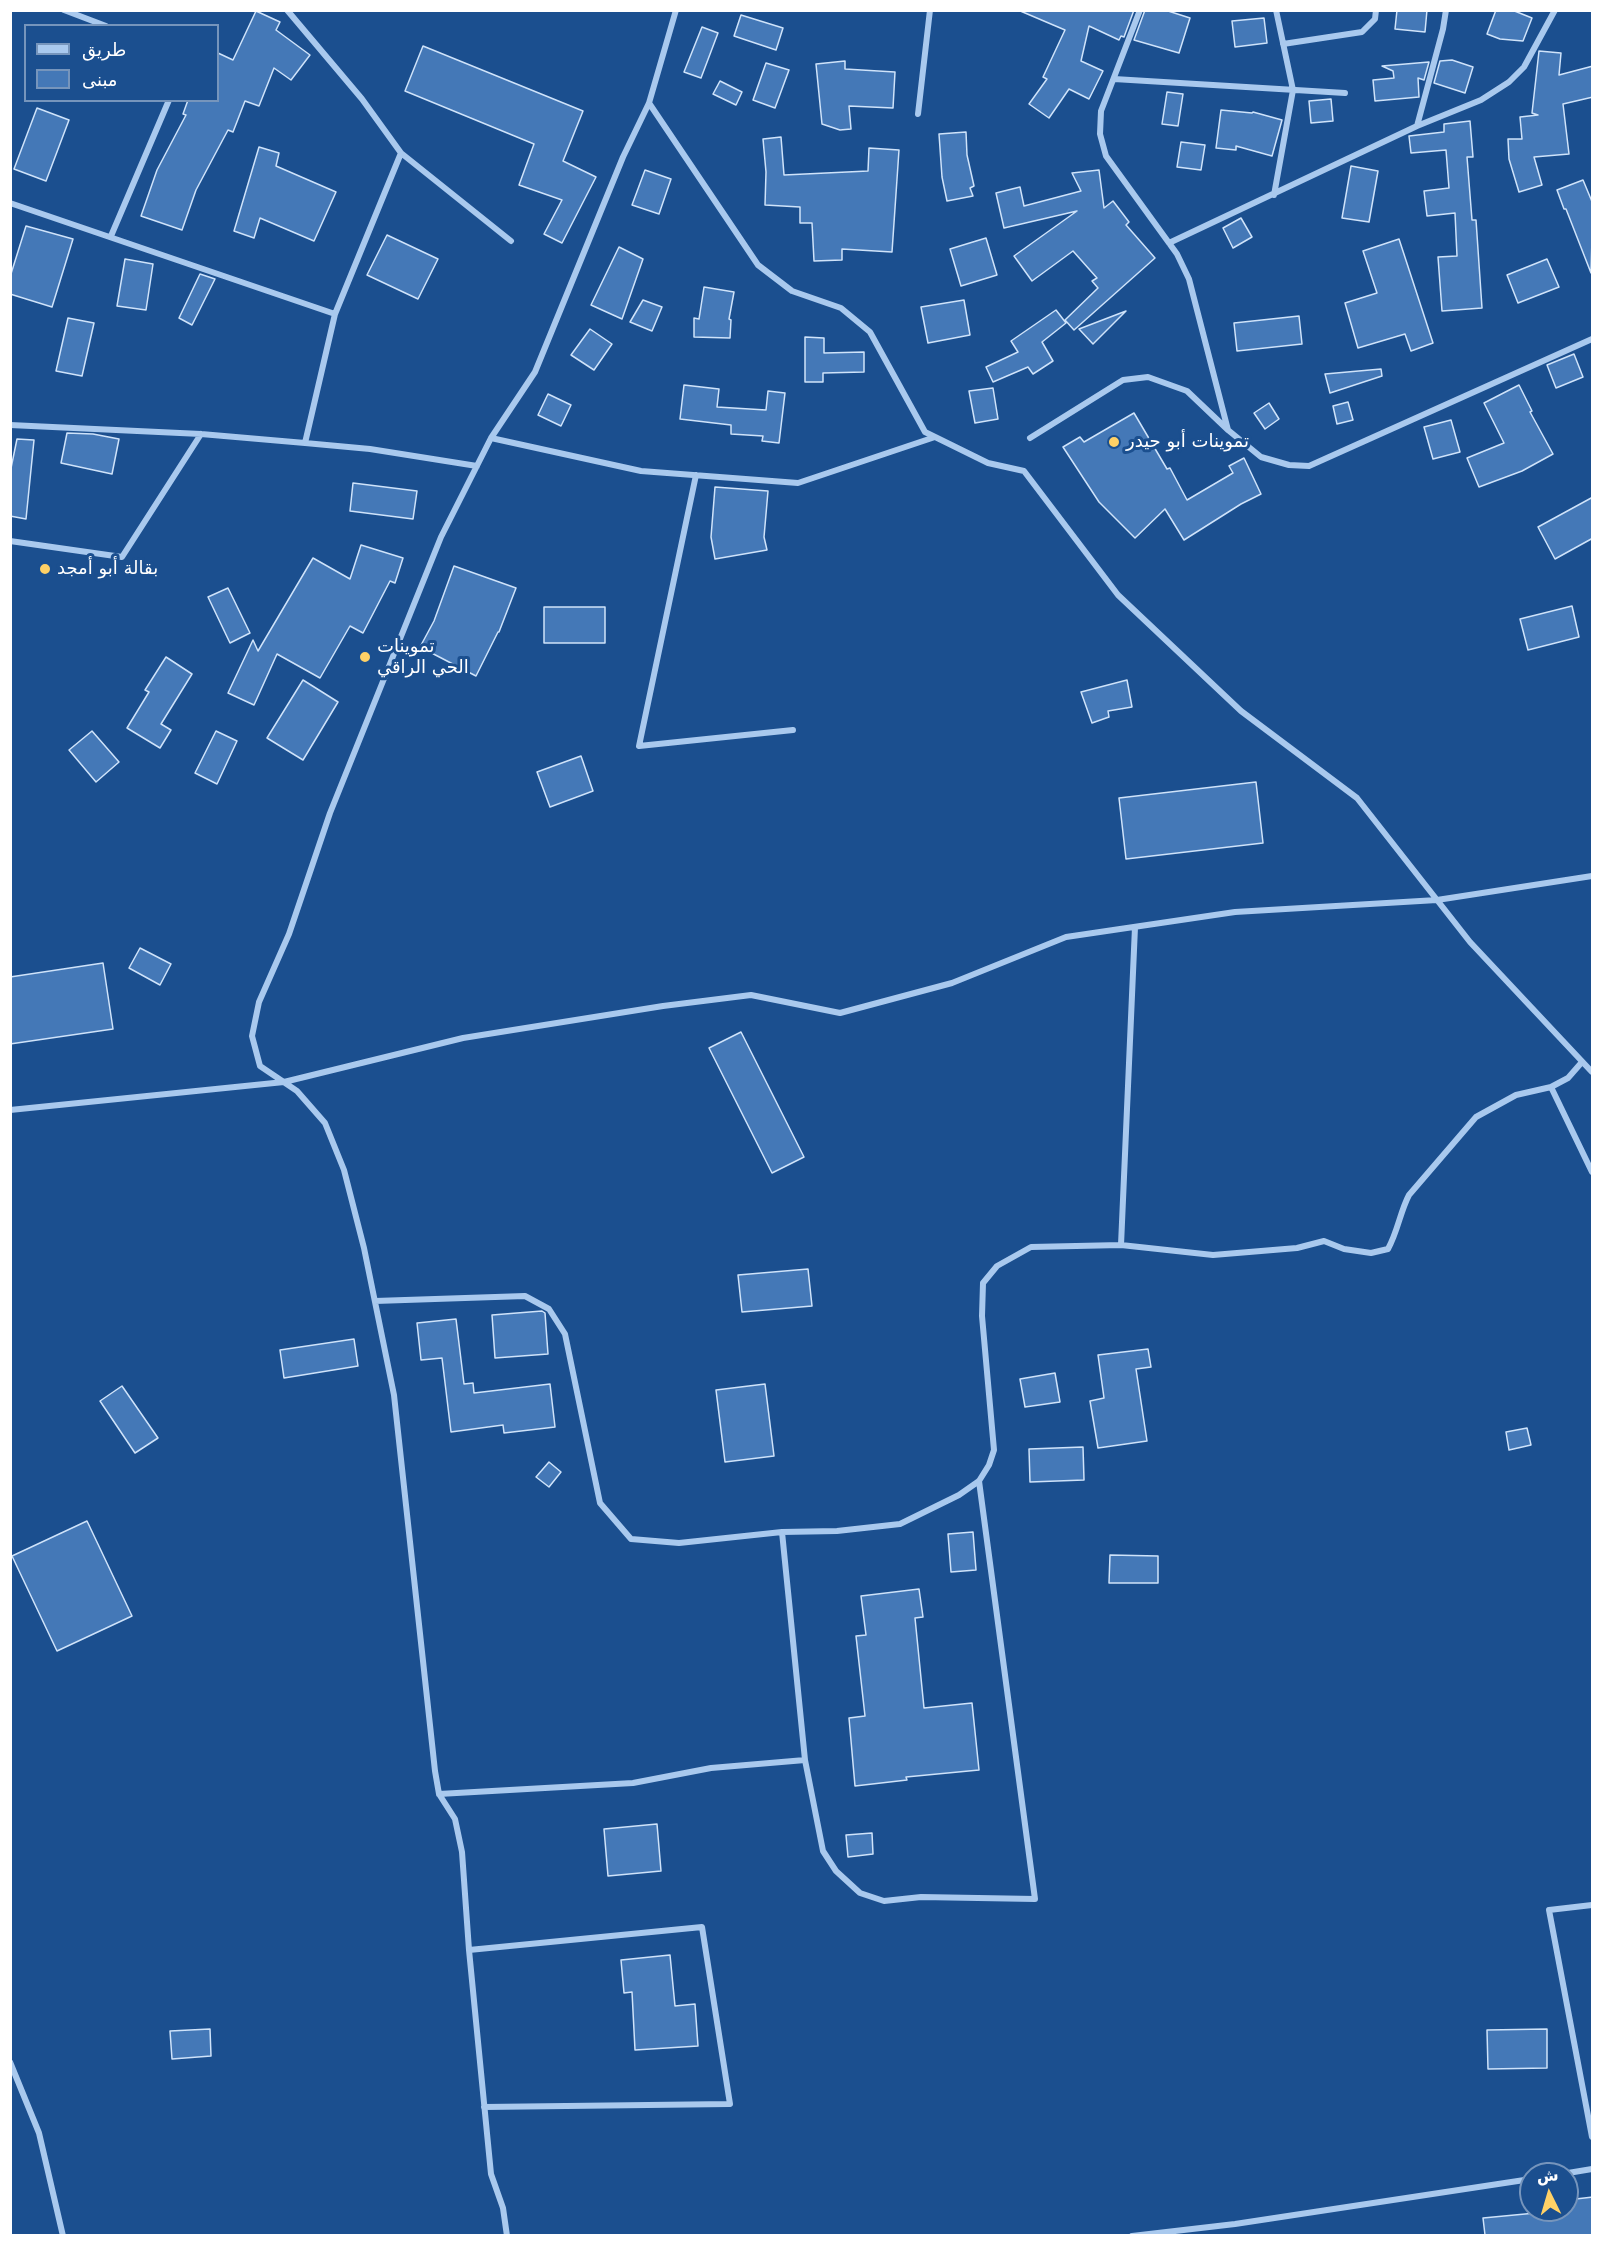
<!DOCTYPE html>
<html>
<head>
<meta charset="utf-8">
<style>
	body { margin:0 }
	#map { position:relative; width:1603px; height:2246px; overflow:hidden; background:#1b4f8f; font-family:"DejaVu Sans","Noto Sans Arabic",sans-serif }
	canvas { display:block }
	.frame { position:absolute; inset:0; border:12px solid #fff; pointer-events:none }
	.legend { position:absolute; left:24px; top:24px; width:195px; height:78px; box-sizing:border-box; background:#1b4f8f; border:2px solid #7695bc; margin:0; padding:8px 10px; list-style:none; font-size:18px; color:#fff }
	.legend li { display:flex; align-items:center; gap:12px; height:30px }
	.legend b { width:30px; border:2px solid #7695bc }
	.north { position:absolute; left:1519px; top:2162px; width:60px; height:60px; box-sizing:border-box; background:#1b4f8f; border:2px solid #7695bc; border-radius:50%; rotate:355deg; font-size:16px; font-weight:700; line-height:24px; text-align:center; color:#fff }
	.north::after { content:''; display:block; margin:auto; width:21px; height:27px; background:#ffd166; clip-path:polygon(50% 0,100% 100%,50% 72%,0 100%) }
</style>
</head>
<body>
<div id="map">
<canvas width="1603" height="2246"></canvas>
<div class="frame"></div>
<ul class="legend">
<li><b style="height:8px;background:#a9c9ee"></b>طريق</li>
<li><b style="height:16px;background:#4478b7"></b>مبنى</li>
</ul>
<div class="north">ش</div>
</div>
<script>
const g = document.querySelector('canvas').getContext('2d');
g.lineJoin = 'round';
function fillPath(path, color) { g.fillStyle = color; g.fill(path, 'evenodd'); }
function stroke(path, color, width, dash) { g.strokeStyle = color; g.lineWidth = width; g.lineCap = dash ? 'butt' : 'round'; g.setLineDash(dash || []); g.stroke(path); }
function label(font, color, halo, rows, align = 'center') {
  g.font = font + ' "DejaVu Sans","Noto Sans Arabic",sans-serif'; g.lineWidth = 6; g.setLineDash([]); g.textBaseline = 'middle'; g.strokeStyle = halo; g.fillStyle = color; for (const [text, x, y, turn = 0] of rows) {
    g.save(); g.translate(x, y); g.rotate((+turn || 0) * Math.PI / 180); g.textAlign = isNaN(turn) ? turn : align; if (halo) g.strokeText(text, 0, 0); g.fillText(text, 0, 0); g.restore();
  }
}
const building = new Path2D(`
	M1018,10h116l-10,27 -3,-1 -2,4 -30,-14 -8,35 22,10 -14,28 -20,-10 -20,29 -20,-14 18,-25 -4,-2 22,-47z
	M1145,10h20l25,8 -11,35 -45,-13z
	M1397,10h30l-2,22 -30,-3z
	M1496,10h16l20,8 -9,23 -23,-2 -13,-5z
	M256,11l24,11 -4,8 34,25 -19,25 -17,-12 -15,38 -14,-5 -12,31 -5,-2 -32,60 -14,40 -41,-14 16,-46 29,-55 -3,-1 5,-14h30v-47l15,7z
	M741,15l42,13 -7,22 -42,-14z
	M1264,18l3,25 -32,4 -3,-26z
	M702,27l16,6 -17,45 -17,-6z
	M423,46l160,65 -20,50 33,16 -34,66 -18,-9 18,-34 -43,-15 15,-41 -129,-53z
	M1539,51l22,2 -2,22 34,-9v31l-30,7 6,50 -35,3 8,28 -23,7 -10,-33 -1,-20h14l-2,-22 18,-2 -6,-2z
	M1452,60l21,7 -8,26 -31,-10 6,-22z
	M845,61v8l50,3 -2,36 -44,-2 2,23 -11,1 -18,-6 -6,-60z
	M1429,62l-5,18 -6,-2 1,19 -44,4 -2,-21 21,-2 -1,-7 -11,-5z
	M766,63l23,7 -14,38 -22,-8z
	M720,81l22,11 -6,13 -23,-11z
	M1167,92l16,2 -5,32 -16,-2z
	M1331,99l2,22 -22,2 -2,-22z
	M37,108l32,12 -23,61 -32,-12z
	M1221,110l31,3 1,-1 29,8 -10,36 -36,-10v4l-20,-2z
	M1470,121l3,36h-6l5,63h4l6,88 -40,3 -4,-54 19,-1 -2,-43 -28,3 -3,-25 25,-3 -3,-38 -35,3 -2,-17 35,-4v-8z
	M966,132l1,23 7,31 -4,2 3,8 -26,5 -5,-24 -3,-43z
	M781,137l3,38 84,-4 1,-23 30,2 -7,102 -50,-3v11l-28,1 -2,-38h-12v-16l-35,-2 1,-33 -3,-33z
	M1181,142l24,3 -4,25 -24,-3z
	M259,147l20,6 -3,13 60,26 -22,49 -54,-23 -6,20 -20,-7z
	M1351,166l27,5 -9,51 -27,-4z
	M645,170l26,9 -12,35 -27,-9z
	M1099,170l5,38 9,-7 16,21 -3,3 29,33 -81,72 -9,-10 33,-32 -6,-7 5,-3 -24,-27 -41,30 -18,-25 63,-45 -73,17 -8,-35 24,-6 4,19 57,-15 -9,-18z
	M1583,180l10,24 -2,69 -25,-64h-2l-7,-19z
	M1241,218l11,19 -19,11 -10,-20z
	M26,226l47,13 -21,68 -42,-13v-17z
	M387,235l51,24 -20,40 -51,-24z
	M986,238l11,37 -36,11 -11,-37z
	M1399,239l34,104 -22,8 -6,-17 -47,14 -13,-45 32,-10 -14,-42z
	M619,247l24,12 -21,60 -31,-14z
	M125,259l28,5 -7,46 -29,-4z
	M1547,259l12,28 -41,16 -11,-28z
	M200,274l15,5 -23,46 -13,-7z
	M704,287l30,5 -5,27 2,1 -1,18 -36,-1v-19l5,1z
	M643,300l19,7 -10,24 -22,-9z
	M964,300l6,35 -42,8 -7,-36z
	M1056,310l10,13 -24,19 11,19 -20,13 -5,-7 -35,15 -7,-15 32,-15 -7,-11z
	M1126,311l-33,33 -14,-15z
	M1299,316l3,28 -65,7 -3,-28z
	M68,318l26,5 -12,53 -26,-5z
	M590,329l22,15 -18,26 -23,-15z
	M805,337l19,1v15l40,-1v20l-41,1v9h-18z
	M1574,354l9,23 -27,11 -9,-23z
	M1381,369l1,7 -52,17 -5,-19z
	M684,385l35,4 -2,18 49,3 2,-19 17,2 -6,50 -17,-2 1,-5 -32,-2v-9l-51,-6z
	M1519,385l13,26 -2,1 23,42 -31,17 -43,16 -12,-29 37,-15 -20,-40z
	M993,388l5,31 -23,4 -6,-32z
	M548,394l23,11 -10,21 -23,-11z
	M1348,402l5,18 -16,4 -4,-18z
	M1269,403l10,16 -14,10 -11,-16z
	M1134,413l33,56 3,-1 17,32 46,-27 -4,-7 15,-8 17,36 -20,10 -57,36 -19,-31 -30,29 -36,-36 -36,-55 17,-10 4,5z
	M1451,420l9,32 -27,7 -9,-32z
	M67,433l26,1 26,5 -7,35 -51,-11z
	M17,439l17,1 -8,79 -16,-3v-43z
	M353,483l64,8 -4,28 -63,-8z
	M715,487l53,4 -4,46 3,13 -52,9 -4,-22z
	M1593,497v41l-38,21 -17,-32z
	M361,545l42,13 -8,25 -5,-2 -27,52 -13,-7 -30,52 -43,-24 -23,51 -26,-12 25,-53 5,11 55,-93 37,21z
	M454,566l62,22 -17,44h-1l-22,44 -56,-29 14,-26z
	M228,588l22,45 -20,10 -22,-46z
	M1572,606l7,31 -51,13 -8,-31z
	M544,607h61v36h-61z
	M166,657l26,17 -31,50 10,6 -11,18 -33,-20 22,-36 -4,-2z
	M303,680l35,22 -35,58 -36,-22z
	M1127,680l5,27 -24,4 1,6 -17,6 -11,-31z
	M92,731l27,31 -23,20 -27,-32z
	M216,731l21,10 -20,43 -22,-11z
	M581,756l12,35 -43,16 -13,-35z
	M1256,782l7,61 -137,16 -7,-61z
	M140,948l31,16 -11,21 -31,-17z
	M103,963l10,66 -103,15v-67z
	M741,1032l63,125 -32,16 -63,-125z
	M808,1269l4,37 -70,6 -4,-37z
	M542,1311l3,2 3,41 -53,4 -3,-43z
	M456,1319l8,65 9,-1 1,10 76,-9 5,43 -51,6 -1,-8 -52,7 -9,-74 -21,2 -4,-37z
	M354,1339l4,27 -74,12 -4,-28z
	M1148,1349l3,18 -15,2 11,72 -49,7 -8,-47 14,-3 -6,-43z
	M1055,1373l5,29 -35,5 -5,-28z
	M765,1384l9,72 -49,6 -9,-72z
	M122,1386l36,52 -23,15 -35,-52z
	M1527,1428l4,17 -22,5 -3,-18z
	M1083,1447l1,33 -54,2 -1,-33z
	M549,1462l12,10 -12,15 -13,-10z
	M87,1521l45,95 -75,35 -45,-95z
	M973,1532l3,38 -25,2 -3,-38z
	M1110,1555l48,1v27h-49z
	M919,1589l4,28 -8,1 9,90 48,-5 7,67 -73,7 1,3 -52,6 -6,-68 16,-2 -9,-80 10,-1 -5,-39z
	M657,1824l4,47 -53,5 -4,-47z
	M872,1833l1,21 -25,3 -2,-22z
	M670,1955l5,51 20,-2 3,42 -63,4 -3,-58 -8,1 -3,-33z
	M210,2029l1,27 -39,3 -2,-28z
	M1547,2029v39l-59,1 -1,-39z
	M1593,2197v38h-108l-2,-17 84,-8v-10z`);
const street = new Path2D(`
	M64,10l42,16
	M287,10l75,89 39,54 -66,161
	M1140,10l-39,101 -1,23 6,22 71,98 12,25 39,151
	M1283,44l79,-12 13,-13 1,-9
	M1114,79l231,14
	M649,103l109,162 34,26 49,17 29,24 55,100 63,31 36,8 94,124 123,116 116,87 113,144 122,130
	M918,114l12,-104
	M1417,126l26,-97 3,-19
	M401,153l110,88
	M1274,195l19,-105 -17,-80
	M10,203l325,111 -30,129
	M111,236l58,-136
	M1169,243l248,-117 64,-26 28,-18 15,-15 31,-57
	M10,425l191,9 104,9 65,6 107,17
	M491,438l150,33 157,12 137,-46
	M1030,438l93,-58 25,-3 39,14 41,39 33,27 28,8 20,1 283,-127
	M696,475l-57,271 154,-16
	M10,541l112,16 79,-123
	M1551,1087l41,85
	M10,1110l274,-28 179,-44 200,-32 88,-11 89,18 112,-30 114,-46 169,-25 202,-12 155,-24
	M1121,1245l14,-318
	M375,1301l150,-5 24,13 16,25 35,169 31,36 48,4 103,-11 55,-1 63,-7 59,-29 20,-14 10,-16 5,-15 -12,-134 1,-33 14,-17 34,-19 90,-2 92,10 84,-7 27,-7 20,8 27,4 17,-4c10,-18 12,-37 21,-54l67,-78 40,-22 35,-8 17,-9 14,-16
	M782,1532l23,228 18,91 13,20 24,22 24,8 37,-4 114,2 -56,-418
	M439,1794l194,-11 78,-15 94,-8
	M1592,1905l-43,5 43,227
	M469,1950l233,-23 28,177 -246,3
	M10,2062l29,71 24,103
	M1562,2174l30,-5
	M507,2236l-4,-28 -12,-34 -22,-224 -7,-98 -7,-33 -16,-25 -4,-23 -41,-376 -30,-147 -20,-78 -19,-47 -28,-32 -37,-25 -8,-30 7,-34 30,-68 41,-121 111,-276 50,-99 44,-66 88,-215 26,-54 27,-93
	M1132,2236l103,-12 296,-45`);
const markers = [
	[1114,442,6,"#ffd166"],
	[45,569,6,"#ffd166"],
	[365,657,6,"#ffd166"]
];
const poiNames = [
	["تموينات أبو حيدر",1126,442],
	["بقالة أبو أمجد",57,569],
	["تموينات",377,647],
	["الحي الراقي",377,668]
];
fillPath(building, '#4478b7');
stroke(building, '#cfe3fa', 1.5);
stroke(street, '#a9c9ee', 6);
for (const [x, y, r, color] of markers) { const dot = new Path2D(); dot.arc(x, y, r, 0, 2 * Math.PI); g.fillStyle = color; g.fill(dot); stroke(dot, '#1b4f8f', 2); }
label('18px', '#fff', '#1b4f8f', poiNames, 'left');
</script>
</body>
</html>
